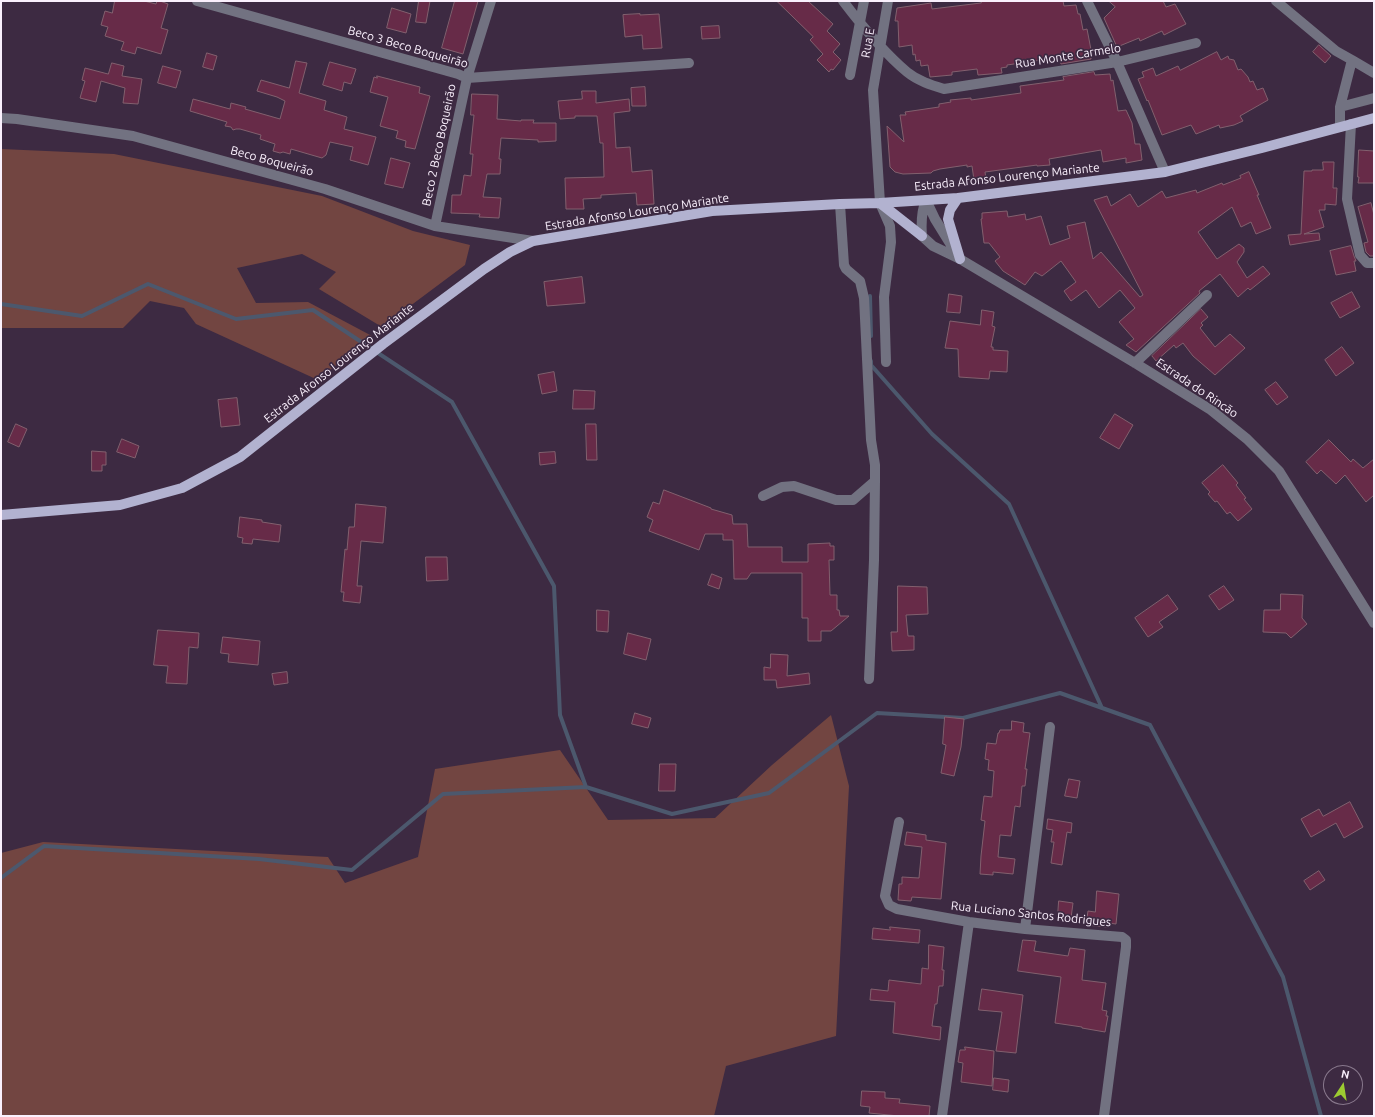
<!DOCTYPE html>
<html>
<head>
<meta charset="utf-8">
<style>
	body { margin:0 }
	#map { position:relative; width:1375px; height:1117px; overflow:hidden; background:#3d2a42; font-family:Ubuntu,sans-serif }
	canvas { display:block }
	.frame { position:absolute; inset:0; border:2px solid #faf0fd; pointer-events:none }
	.north { position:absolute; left:1323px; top:1065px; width:40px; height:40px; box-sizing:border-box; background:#3d2a42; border:1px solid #89798d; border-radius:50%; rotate:12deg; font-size:11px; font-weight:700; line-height:16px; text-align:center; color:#faf0fd }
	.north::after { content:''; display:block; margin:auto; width:14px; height:18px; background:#9cca31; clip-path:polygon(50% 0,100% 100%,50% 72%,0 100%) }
</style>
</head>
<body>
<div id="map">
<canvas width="1375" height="1117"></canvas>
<div class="frame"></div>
<div class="north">N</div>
</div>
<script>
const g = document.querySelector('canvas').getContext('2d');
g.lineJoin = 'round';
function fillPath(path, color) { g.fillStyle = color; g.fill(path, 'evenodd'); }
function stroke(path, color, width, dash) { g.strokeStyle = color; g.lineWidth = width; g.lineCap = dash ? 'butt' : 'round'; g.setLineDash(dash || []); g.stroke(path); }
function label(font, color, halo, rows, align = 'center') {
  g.font = font + ' Ubuntu,sans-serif'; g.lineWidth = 3.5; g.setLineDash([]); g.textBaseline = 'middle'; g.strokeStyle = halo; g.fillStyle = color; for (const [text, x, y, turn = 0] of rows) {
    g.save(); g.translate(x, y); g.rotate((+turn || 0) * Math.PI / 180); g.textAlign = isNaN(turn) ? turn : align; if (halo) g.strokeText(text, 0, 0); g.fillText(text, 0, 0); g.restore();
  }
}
const green = new Path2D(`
	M1,149l113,5 208,42 91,35 57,14 -5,20 -83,62 -63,-38 17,-17 -34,-18 -65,14 19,35 52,-1 64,34 -54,44 -122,-56 -12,-16 -34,-7 -27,27h-122z
	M831,715l18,71 -13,250 -110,30 -12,50h-713v-263l42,-11 285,15 17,26 73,-26 17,-88 125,-19 48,70 107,-2 57,-53z`);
const stream = new Path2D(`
	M870,296l1,40
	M1,304l81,12 66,-32 88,35 77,-9 139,92 102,184 6,129 26,72
	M871,361v4l61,69 77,70 93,204
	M1,878l43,-32 215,13 93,11 91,-76 143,-7 86,27 97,-21 108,-80 86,5 97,-25 90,32 133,252 38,139`);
const building = new Path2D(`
	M115,1h29l12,3 1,-3h3l8,3 -7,24 7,2 -7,24 -24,-7 -2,7 -14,-4 3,-8 -19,-6 3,-9 -7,-2 4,-14 7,2z
	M419,1h11l-4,22 -10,-1z
	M455,1h23l-15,53 -21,-6z
	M777,1h31l25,23 -6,7 13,13 -7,8 8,8 -8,10 -2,-1 -2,3 -12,-12 6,-6 -13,-14 3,-3z
	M981,1h82l1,5 12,-1 2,9h2l3,16 4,-1 5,26h-1v4l-30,5 -2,-6 -11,1 -41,6v2l-6,1 1,5 -24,2 -1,-6 -25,3v3l-22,2 -2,-12 -7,1 -1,-6 -4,1 -1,-7 -2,1 -1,-10 -13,2 -1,-26h-3l2,-13 34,-5 1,6 49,-6z
	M1109,1h54l3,6 9,-3 11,20 -22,11 -2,-4 -22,10 -1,-3 -22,9 -13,-29 11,-11z
	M392,8l19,6 -5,19 -19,-5z
	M640,14v1l19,-1 3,34 -19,1 -1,-14 -17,2 -2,-22z
	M719,26l1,12 -18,1 -1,-12z
	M1319,45l12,11 -6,7 -12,-11z
	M1217,52l4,8 7,-4 1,3 5,1 4,10 3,-1 7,8 2,5 3,-1 4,9 6,-2 5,12 -28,16 3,5 -9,4 -14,3 -1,-3 -23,9 -5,-9 -29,10 -14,-35 -1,1 -9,-22 6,-2 -2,-5 11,-4 3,8 22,-10 2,4z
	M207,53l10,3 -4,14 -10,-3z
	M296,61l11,2 -8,30 27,8 -2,9 23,7 -3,12 32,8 -8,28 -18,-5 3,-13 -23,-5 -4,13 -4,3 -31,-9 -1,5 -7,-2 -3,1 -7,-2 2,-7 -15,-5 1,-4 -21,-6h-4l-3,1 -2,-3 -6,-1 2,-4 -37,-11 3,-12 37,10 1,-6 15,4 -1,2 35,10 5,-18 -8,-4 -20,-6 4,-11 28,8z
	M330,62l26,7 -5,15 -7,-2 -2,9 -19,-6z
	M112,63l12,3 -2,10 20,3 -4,25 -15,-1 2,-15 -24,-7 -5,21 -16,-4 5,-17 -3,-1 3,-12 23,6z
	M163,66l18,5 -5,17 -18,-5z
	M1094,72l1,3 15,-1 1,7 2,-1 5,31 8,-1 6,13 3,21h5l2,16 -16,3v-5l-23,4 -2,-12 -52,9 1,6 -13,1v-1l-52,7 1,7 -12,1 -2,-14 -5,1v-2l-27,4 -7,2 -2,2 -28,1 -8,-2 -5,-5 -3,-41 17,16 -4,-27h6l-1,-3 34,-5v-3l12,-2 -1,-2 21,-2v2l50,-7 -1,-7 44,-6 -1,-3z
	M377,76l43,11 -1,6 11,3 -15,53 -10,-2 1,-6 -10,-3 2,-7 -18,-5 8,-29 -18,-5 4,-15 3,1z
	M645,87l1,19h-14l-1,-18z
	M582,91h14v12l33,-4 1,12 -16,2 2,35 14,-1 2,25 20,-2 2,34 -17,1 -1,-12 -35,2v3l-18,1 1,10h-18l-1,-31 39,-1 -1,-34h-3l-3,-27h-22v2l-15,1 -2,-18 24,-2z
	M472,94l26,1 -1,24 24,2v-1h13l-1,3h23v18l-18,1v-2l-37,-2 -2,21h2l-1,15h-13l-4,23 18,1 -2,20 -20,-1 1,-3 -29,-1 1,-18h9l3,-20 7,1 2,-22h-3l4,-39h-3z
	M1359,150l15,1v32h-16l1,-6h-1z
	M391,158l19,5 -7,25 -18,-4z
	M1323,162h11l-1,26h4l-1,17 -11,-1v6h-6l5,17 -20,7 15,-1 1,7 -30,5 -2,-10 13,-1 3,-63h8v-1h11z
	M1249,172l10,23h-2l14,33 -15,6 -5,-12 -10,5 -9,-20 -34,25 19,27 22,-15 5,4v4l-7,10 10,16 16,-12 7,8 -20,16 -2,-2 -10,9 -18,-23 -21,17 1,2 -64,59 -10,-7 8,-6 -15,-17 16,-14 -15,-18 -21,18 -13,-18 -15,11 -7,-10 12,-9 -15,-21 -19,15 -7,-4 -10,13 -22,-14 -8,-10 5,-4 -11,-14h-5l-3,-24h1v-6l25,-2 1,6 17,-3 1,6 15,-4 9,29 20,-7 -3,-12 18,-4 8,37 8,-7 39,45 3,-2 -49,-95 13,-4 4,10 19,-12 8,13 24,-16 4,7 30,-8 1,3 25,-10 1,2 18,-7 -1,-2z
	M1371,203l3,12v41h-4l-4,-4 -2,-9 4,-1 -10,-35z
	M1351,246l3,10 2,5h-2l2,10 -20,4 -6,-24z
	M582,277l3,26 -38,3 -3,-24z
	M1352,292l8,15 -20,11 -9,-15z
	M949,294l13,2 -2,17 -13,-1z
	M1201,309l7,8 -7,6 2,2 -3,3 15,19 15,-13 15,14 -30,27 -22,-19 -10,-13 -7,5 -2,-3 -18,16 -4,-5z
	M982,310l12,2 -2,14 3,1 -4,20h2v3l15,1 -1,21 -17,-1 -1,8 -30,-2 -1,-28 -13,-1 5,-27 30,4z
	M1342,347l12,16 -18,13 -11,-16z
	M554,372l3,19 -15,3 -4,-19z
	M1276,382l12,15 -11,8 -12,-15z
	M574,390l21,1 -1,18h-21z
	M237,398l3,27 -19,2 -3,-27z
	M1115,414l18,11 -14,24 -19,-11z
	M16,424l11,5 -8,18 -11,-5z
	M586,424h10l1,36h-10z
	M122,439l17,7 -4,12 -18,-6z
	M1329,440l22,22 2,-3 10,9 11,-9v36l-8,7 -21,-27 -9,9 -15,-14 -4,4 -11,-12z
	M92,451l14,1v13h-4v6h-10z
	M555,452l1,11 -16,2 -1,-12z
	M1223,465l15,18 -2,2 10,13 -2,1 8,10 -14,12 -8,-9 -3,2 -10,-13 -2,1 -7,-8 2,-2 -8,-9z
	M664,490l47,18v1l21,6 1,9h14l1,23h34v15h26v-18l22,-1v3h4v14h-5l1,35h7v15h2l1,6h9l-18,15h-10v10h-13v-23h-6v-45h-51l-4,6h-13l-1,-39h-10v-6h-18l-6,16 -50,-19 4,-11 -6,-3 6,-15 6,2z
	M356,504l30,3 -3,36 -22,-2 -4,45h5l-2,17 -17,-2 1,-9h-3l4,-43 2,1 2,-23h5z
	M240,517l22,3v2l19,3 -2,17 -26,-3 -1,5 -10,-1 1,-5 -5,-1z
	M426,557h21l1,23 -21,1z
	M712,574l10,4 -3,11 -11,-4z
	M898,586l29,1 1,27 -22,1 2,21h6v14l-22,1 -1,-19h6z
	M1224,586l10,14 -15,10 -10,-14z
	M1281,594l22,1 -1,23 5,6 -16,14 -5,-5 -23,-1 1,-22h16z
	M1168,595l10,14 -19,13 4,5 -15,10 -13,-19z
	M597,610l12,1 -1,21 -11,-1z
	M158,630l41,3 -1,15 -9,-1 -2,37 -21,-1 2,-17 -14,-1z
	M628,633l23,6 -5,21 -22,-6z
	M223,637l37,4 -2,24 -30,-3 1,-8 -8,-1z
	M771,654l17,1 -1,21 22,-3 1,11 -33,4 -1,-8h-12v-13l6,1z
	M287,672l1,11 -14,2 -2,-11z
	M635,713l16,5 -3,10 -16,-4z
	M945,717l19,2 -3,28 -7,29 -13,-3 5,-28 -3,-1z
	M1012,721l12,2 -1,9 7,1 -5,36h2l-2,17h-3l-2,21 -5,-1 -4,30 -11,-1 -2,22 17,2 -2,15 -20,-2v3l-13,-1 1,-18 4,-35 -4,-1 3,-24 8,1 2,-26 -6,-1 1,-10 -4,-1 2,-16 9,1 2,-11h1l1,-3h11z
	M660,764h16l-1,27h-16z
	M1069,779l11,2 -3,17 -12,-2z
	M1350,802l13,25 -19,11 -8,-15 -25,14 -10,-18 18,-10 4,7z
	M1048,819l24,4 -1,10 -4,-1 -5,33 -11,-2 3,-21h-3l2,-12 -6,-1z
	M907,832l19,3v5l20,3 -5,56 -29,-2 -1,4 -13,-1 1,-16h3v-7l17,1 3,-31 -17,-2z
	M1319,871l6,9 -15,10 -6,-9z
	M1097,891l22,3 -3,30 -8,-1 -1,4 -21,-2 2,-14 7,1z
	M1059,901l14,2 -2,15 -13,-2z
	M890,927l30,3 -1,13 -47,-4 1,-11 17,2z
	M1023,940l13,1 -2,10 34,5 2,-8 15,2 -3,30 24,3 -4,27 5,1 -1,5h2l-3,16 -23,-4v-1l-27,-4 6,-46 -43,-6z
	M929,945l15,2 -2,23h2l-1,16h-4l-2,18h-2l-3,22 9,1 -1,13 -47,-7 2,-31 -25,-2 1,-11 17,2 1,-11 32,4 1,-16 6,1z
	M982,989l41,6 -7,58 -20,-2 6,-39 -23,-2z
	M965,1047l29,4 -2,35 -31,-4 2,-19 -5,-1 2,-12h5z
	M994,1078l15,2 -1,12 -15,-2z
	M862,1091l23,1v6l15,1 -1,4 31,3 -1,10h-30l-30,-3 1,-6 -9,-1z`);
const minor = new Path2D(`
	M197,1l261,73 9,4 222,-15
	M843,1c19,25 40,51 64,71 11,9 24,13 37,17l173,-27 79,-19
	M1087,1l30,61 48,110
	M1276,1l60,50 16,9 -12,47v20
	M1352,60l22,13
	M850,75l14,-74
	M1340,107l34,-9
	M1,118l16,1 116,17 192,53 110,37 98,15
	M1351,124l-4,75 13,56 7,8h7
	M926,200c-5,12 -5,23 -4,36l11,10 27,13 175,104 76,47 36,29 32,32 95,152
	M926,200l9,19 21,34
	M435,226l32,-148 24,-77
	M886,362l-2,-65 7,-55 -1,-16 -10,-23 -7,-113 15,-89
	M1135,363l72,-68
	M763,496l19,-9 12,-1 42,14h17l22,-19v-16l-4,-25 -7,-142 -4,-17 -14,-12 -2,-4 -4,-61
	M869,679l5,-119 1,-79
	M899,822l-14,74 4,9 8,4 72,13 56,7 97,8 4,3v7l-22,169
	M1025,929l25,-202
	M942,1116l27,-194`);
const major = new Path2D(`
	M958,198l-8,12 -2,9 12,40
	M880,203l42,33
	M1,515l119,-10 62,-17 58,-31 143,-113 101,-75 26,-17 23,-11 179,-30 128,-7 40,-1 78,-5 207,-26 97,-24 112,-30`);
const streetNames = [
	["Rua E",868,43,-80],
	["Beco 3 Beco Boqueirão",408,47,16],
	["Rua Monte Carmelo",1068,56,-9],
	["Beco 2 Beco Boqueirão",439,145,-78],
	["Beco Boqueirão",272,161,15],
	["Estrada Afonso Lourenço Mariante",1007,177,-6],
	["Estrada Afonso Lourenço Mariante",637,212,-9],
	["Estrada Afonso Lourenço Mariante",339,363,-38],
	["Estrada do Rincão",1197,388,34],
	["Rua Luciano Santos Rodrigues",1031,914,6]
];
fillPath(green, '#724541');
stroke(stream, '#4c586d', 4);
fillPath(building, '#672b48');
stroke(building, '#82606e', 1);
stroke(minor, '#727281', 10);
stroke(major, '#b2b2d0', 10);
label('12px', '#faf0fd', '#3d2a42', streetNames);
</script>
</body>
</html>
